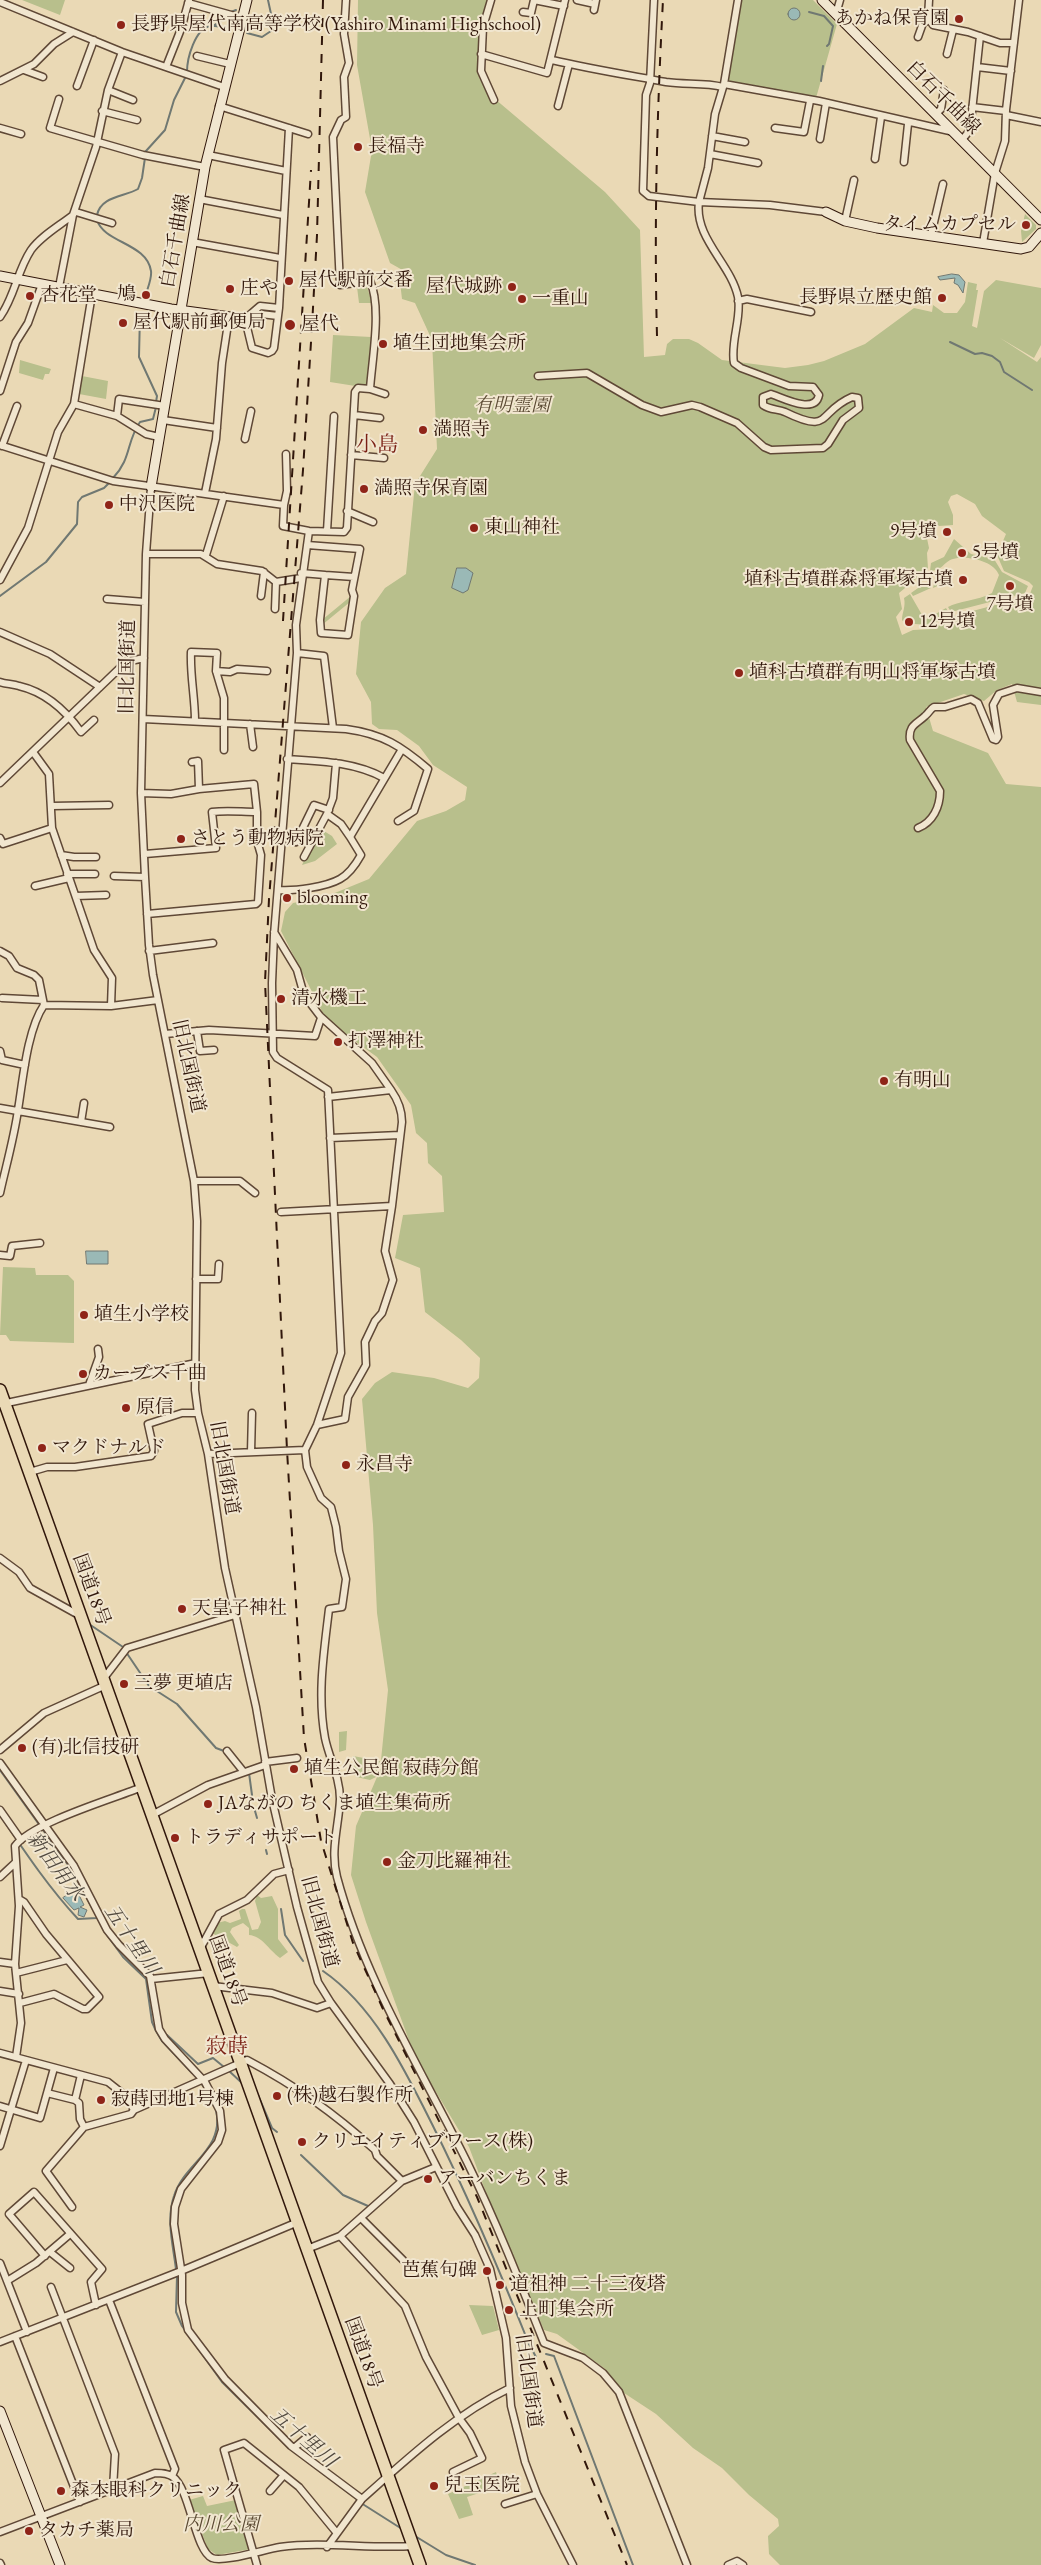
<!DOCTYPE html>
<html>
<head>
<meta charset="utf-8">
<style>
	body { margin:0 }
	canvas { display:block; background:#ead9b5 }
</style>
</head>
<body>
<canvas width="1041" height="2565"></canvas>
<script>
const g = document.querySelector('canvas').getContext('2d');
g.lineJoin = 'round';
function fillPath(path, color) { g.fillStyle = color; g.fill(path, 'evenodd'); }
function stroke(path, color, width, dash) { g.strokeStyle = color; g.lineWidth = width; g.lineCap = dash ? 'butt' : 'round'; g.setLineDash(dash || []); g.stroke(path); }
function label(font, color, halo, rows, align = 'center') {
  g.font = font + ' "EB Garamond","Noto Serif JP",serif'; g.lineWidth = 4; g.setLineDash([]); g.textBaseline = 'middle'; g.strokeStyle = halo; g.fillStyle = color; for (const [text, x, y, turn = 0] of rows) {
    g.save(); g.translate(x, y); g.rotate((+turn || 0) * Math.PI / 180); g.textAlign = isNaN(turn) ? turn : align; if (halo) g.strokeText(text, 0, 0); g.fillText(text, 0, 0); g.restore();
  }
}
const green = new Path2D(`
	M22,0h43l-5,15z
	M358,0h130c-4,25 -15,55 -8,80l7,1 8,18 110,93 35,38 4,127 21,-2 2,-11 6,-5h16l9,4 24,17 63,8 23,-3 16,-4 41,-17 49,-36 18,4 1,-7 11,8h13l8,-11 3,-20 9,2 -1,6h2l-6,36 5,2 7,-37 12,-11 45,8v57l-7,13 -34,-20 37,24 4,-5v348l-24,-3 -5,-18 -15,6 -13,11 -20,-7 -38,13 7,24 55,22 18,31 35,3v1778h-261l-11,-11 -1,-18 11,-10 -1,-7 -29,-24 -27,-27 -29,-20 -37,-34 -32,-21 -20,-25 -47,-34 -13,-4 -45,-103 -30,-80 -54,-90 -49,-135 -15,-47 5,-49 24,-56 8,-80 -11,-77 -4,-88 -11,-126 13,-16 17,-11 42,6 34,10 11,-10 1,-20 -19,-18 -36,-28 -5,-44 -25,-10 8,-43 41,-3 -2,-36 -14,-13 -1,-20 -11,-10 -5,-28 -34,-48 -50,-36 -46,-90 4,-19 8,-9 32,-6 44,-18 48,-58 29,-10 19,-11 2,-13 -34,-22 -14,-19 -22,-16 -18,-1 -7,-5 -1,-22 -15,-28 5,-52 24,-34 21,-14 9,-90 22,-35 -5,-109 -17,-37 -13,-4 -2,-17 6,-10 -16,-9 -25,-71 7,-42 -15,-85zM957,494l18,10 7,12 24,18 -9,21 7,16 25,11 4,4 -4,10 -79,21 -17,12 -20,1 -11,5 -6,-18 6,-8 -3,-16 29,-24 -1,-16 2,-5 -5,-24 4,-5 11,7 14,-1v-10l-5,-13 3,-6z
	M740,0h73l24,24 -21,74 -88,-16z
	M1025,214l11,11v4l-14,13 -1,-11z
	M366,284l6,19h-13l-2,-16z
	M333,335l38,2 -3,51 -38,-6z
	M20,360l31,9 -2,5h-4l-2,6 -24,-7z
	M82,376l26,5 -2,18 -27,-5z
	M954,539l17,15 23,5 8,13 26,14 -3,7 -74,19 -3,-5c10,-6 29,-6 44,-14l7,-18c-5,-14 -32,-20 -46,-16 -10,3 -9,11 -23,12l1,-8 13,-6z
	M943,570l-1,14 -9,4 3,-12z
	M921,586h10v2l-18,8 -2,-3z
	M910,594l15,26 21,-12 3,5 -16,12 -19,-1 -5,4 -7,-8c0,-8 4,-13 2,-22z
	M351,596l-1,6 -28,23v-5z
	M319,828l13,8 5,8 -22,17 -13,4z
	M3,1267l32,1 1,7h32l6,6v62l-64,-2 -4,-6h-6z
	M347,1731l-1,19 -7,2v-20z
	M353,1756l27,5 -4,16 -6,3 -14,-3z
	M257,1895l4,3 11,-2 6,13v30l10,13 -8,6c-12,-9 -18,-22 -31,-23v-7l-6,-5 -11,5 -2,4 9,13 -2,2 -25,-14 5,-10 8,-2 5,2 11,-4 -2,-8 3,-2h3l7,21 6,-1 3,-7 -6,-21z
	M469,2305l24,1 6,24 -17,5z
	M496,2472l4,14 -33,11 6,18 -14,4 -11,-25z
	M203,2496l4,10 29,-6 15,49 -34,6 -9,-6 -19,-49z`);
const water = new Path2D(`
	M788 14a6 6 0 1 1 12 0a6 6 0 1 1-12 0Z
	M952,274l7,1 6,7 -2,11 -5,-8 -4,-2 1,-5 -15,2 -2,-3z
	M457,568h9l7,5 -5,17 -5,3 -11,-5z
	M86,1251h22v13h-21z
	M76,1889l8,16 -4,2 7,3 -3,7 -6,-2 1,-7 -5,2 -11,-12z`);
const stream = new Path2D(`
	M231,12l5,-2
	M809,12l15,4 9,10 -4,18 -2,2
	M213,26l14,-9
	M247,33l15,4 9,-6 2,-8 -5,-23
	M187,72c0,-14 8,-43 23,-46 6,-1 14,2 21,3
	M821,81l2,-15
	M97,215c4,-19 27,-18 41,-26l4,-11 4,-27 19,-21 9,-30 12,-24
	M97,220c7,23 50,23 54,51 1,7 -3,16 -5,23
	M140,314l-1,43 18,39 -1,6
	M950,342l25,12 7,-1 10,3 8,6 4,10 28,18
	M113,478c19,-20 13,-36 27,-56l13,-3 3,-12
	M0,596l46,-34 31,-38 1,-22 4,-5 22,-9 6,-6
	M89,1624l34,23
	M126,1652l23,34 28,18 39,44 8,3
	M0,1770l71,99 30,55
	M249,1773l3,22
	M255,1811l2,7
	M4,1821c23,34 46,68 74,98l19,-1
	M266,1850l1,4
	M281,1909l4,26 18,26
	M107,1935l16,22 23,22 6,43 4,9 6,10 30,32
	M323,1971c51,35 82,99 109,153 36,72 67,145 97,220l7,13
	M167,2035l31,29 15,-6 11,9
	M228,2070l15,14
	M200,2082l6,8
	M258,2095l14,33 5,4
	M301,2155l42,40 25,11
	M176,2269c-3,-24 -10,-50 -2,-73 10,-33 51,-46 42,-86
	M177,2276l-1,36 6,14 40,56 67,66 69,52
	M546,2354l8,2 79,209
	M361,2503l41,26
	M415,2536l31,19 29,10`);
const street = new Path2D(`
	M491,0l-8,27 -2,44 13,29
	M577,0l18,4
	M738,0l-14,84 -9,30 -7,54 -9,34 71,3 56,7
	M929,0l-1,18 5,7 35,7 32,11h14
	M0,2l122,50 102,35
	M188,3l54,15
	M594,10l2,-10
	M523,12l8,1 3,-13 30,6
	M836,14l4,-14
	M918,37l5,-14 6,-3
	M481,54l66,19 18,-73
	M947,54l6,-24
	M197,56l33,8
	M552,60c38,9 76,15 114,22 19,3 38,0 57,5
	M166,67l15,-38 8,-29
	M977,67l34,4
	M24,70l19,7
	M0,81l34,-17 20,-20 19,-12
	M724,84l95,17 135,31
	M77,86l17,-46
	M108,90l25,10
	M59,99l-9,29 93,27 62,12
	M219,106l89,28
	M558,106l11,-42
	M972,107l34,4
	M102,111l35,9
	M936,114l5,-5 3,-19
	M1006,115l35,7
	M0,128l21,6
	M775,128l29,4 6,-31
	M712,136l33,6
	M820,139l6,-36
	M962,140l8,-10 10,-94
	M710,154l48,9
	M208,155l78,16
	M875,159l6,-42
	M904,162l4,-38
	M199,199l84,16
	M76,212l36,11
	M845,221l9,-41
	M931,235l12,-51
	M192,242l88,16
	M983,243l12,-70 10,-32 1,-31 13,-110
	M59,287l14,-72 23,-68 12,-57 14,-38
	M738,301l9,-2 64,13
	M260,306l19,2 -5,40 -2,3 -4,2 -16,-5 -7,-29z
	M279,308l10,-180
	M252,313l26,3
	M0,317c15,-21 17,-46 31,-67 10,-14 28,-24 42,-35
	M538,376l49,-3 55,32 19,7 31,-7 8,2 37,16 27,24 7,3 52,-2 5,-4 15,-24 16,-12 -1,-10 -6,-1c-35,15 -20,38 -67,15 -7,-3 -15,-2 -22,-7v-8l8,-3c12,4 44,21 48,1l-6,-8 -24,-1 -48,-18 -7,-5c-4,-21 8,-45 4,-66 -7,-33 -44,-59 -39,-95l-50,-6 -6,-5 3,-96 4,-12 4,-83
	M370,389l15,5
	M0,391l16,-49 12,-19 14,-39
	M74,404l43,12 29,18 13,3
	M354,415l26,3
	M117,416l2,-17 46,7
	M163,420l54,8
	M245,439l6,-28
	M0,445l113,36 171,24 -1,21 26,5 35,1 3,-4 8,-136 3,-4 12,1c2,-29 12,-82 0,-108l-30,4 -7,-148 8,-17 5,-3 -2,-40 5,-14 -5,-29 2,-34
	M2,446l15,-40
	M351,455l33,3
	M151,487l-5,67 -5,239 4,84 4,68 4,30 41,206 3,40 -2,169 3,23 10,41 17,114 31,139 16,92 25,108 21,75 13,21 59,81 24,38 43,85 18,28 15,34 16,69 5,68 14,56 12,32 36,71
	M205,493l11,-54 6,-76 7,-46
	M284,505l3,-14 -1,-37
	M347,511l26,11
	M327,531l7,-115
	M146,554h55l16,10 45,7 14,11
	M206,555l18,-59
	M301,573l24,2 -5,45 1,13 27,2 6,-39 -2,-6 8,-41 -53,-4
	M325,575l29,2
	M0,580l28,-52 30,-96 16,-28 18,-110
	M276,582l25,-4
	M261,596l3,-24
	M107,599l38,3
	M275,609l1,-27
	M0,632l50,22 50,33
	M297,653l27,3 9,72
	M216,671l14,1 7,-3 30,2
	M0,682c6,2 13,2 19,4 26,6 47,25 62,46l13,-12
	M143,719l203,10c37,5 55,17 82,40l-14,42 -16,10
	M195,721c0,-24 -5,-45 -4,-69l26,1 -1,18 8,27v52
	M250,724l3,23
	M33,752l16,22 3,54 42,122 18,28 -1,28
	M287,759c33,2 68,3 97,19
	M336,763l-3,35 -6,16 14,10 9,13
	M0,783l126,-121 18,-4
	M141,793l30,1 28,-5
	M52,806l57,-1
	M918,828c15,-6 22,-21 22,-37l-30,-51c-2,-15 7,-16 15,-24 4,-3 5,-7 9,-9h11l26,-8 7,4 15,36 3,1 2,-3 -5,-32 6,-11 18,-6 24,4
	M282,836l14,6 18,-37 15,5
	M0,838l3,6 49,-16
	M145,854l71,-6 -4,-36c16,-2 29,0 45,0l-3,-28 -55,5 -1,-28 -6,1
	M61,855l13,2h22
	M304,857l23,-43
	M67,874h28
	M114,876l31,1
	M35,886l34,-8
	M279,890c16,1 47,-3 61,-11 9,-5 16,-15 21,-24l-11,-18 52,-88
	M76,896l30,-1
	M147,914l109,-10 2,-2 3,-47 -4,-14v-29
	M274,932l23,38 7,25 16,21 52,47 19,27
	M0,951l9,5 8,12 17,7 5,5 5,25 67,1 47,-6
	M149,951l64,-8
	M2,998l41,2
	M197,1031l3,20 14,-1
	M165,1034l44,-4 106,6 6,-18
	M0,1051l2,9 23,5
	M0,1108l110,19
	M81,1122l3,-19
	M330,1138l70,-3
	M194,1181h46l15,12
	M0,1193c6,-27 14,-55 18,-83 5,-30 9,-80 26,-105
	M281,1212l111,-6 10,-84c0,-12 -4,-22 -11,-32l-63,7
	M0,1255l10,1 2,-10 28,-3
	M196,1279h22l1,-15
	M89,1385l10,-28 -1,-8
	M2,1404l194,-41
	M317,1425l28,-6 3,-22 18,-32 -1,-23 10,-21 7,-8 11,-33 -8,-29 7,-45
	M305,1450l2,17 14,31 10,9 5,20 3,24 7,28 -4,28 -13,2c-5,43 -12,85 -4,129 4,20 15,39 15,61 -1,26 -10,51 -3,78 27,101 84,192 130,285 29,59 53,120 77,181l39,15 20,15 16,19 68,173
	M251,1452l1,-39
	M208,1454l97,-4 12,-25 24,-72 -13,-263 -51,-32 -4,-6 -1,-69 2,-48 23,-282 -1,-28 13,-94
	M30,1472l17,-5h28l76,-11 3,-5 -6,-27 34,-11h16
	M0,1558l19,14 11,16 45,25 5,-1
	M104,1678l23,-30 108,-33
	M0,1750l44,-37 62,-28
	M227,1751l16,20
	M265,1762l32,-4
	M0,1763l74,103 33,64 12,15 31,31 9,53 6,10 40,43 15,29 2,19 -4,12 -37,47 -6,18 -1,17 8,51v28l6,27 37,49 66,67 71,53c46,-41 92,-84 148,-111
	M0,1810l21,30
	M152,1815l56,-30 57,-20
	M0,1877l15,-14
	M19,1899l5,3 22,32 53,63 -12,12h-4l-29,-15 -34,9
	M200,1949l19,-35 28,-14 27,-26 15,-4
	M0,1962l15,2
	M16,1973l51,-13
	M151,1979l58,-6
	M213,1986l59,7 45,15 14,-5
	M0,1991l19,3
	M0,2053l108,29 19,15 7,13
	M16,2057l5,-34 -6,-59 4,-58 -4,-60c18,-24 98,-47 127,-59
	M81,2075l-6,25 4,3 1,16 4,8
	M47,2093l28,7
	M0,2106l40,12 14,-50
	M0,2146l26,-86
	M72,2207l-26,-36 38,-44 47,-13 3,-4 113,-50c49,26 87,53 128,90l2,6 25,25
	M361,2218l42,42
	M340,2236l65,70 21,51 33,61 11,15 12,25 -29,14
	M307,2249l33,-13 62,-55 34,-14
	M50,2252l20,16
	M45,2256l-36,-42 25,-22 68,77 -11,13 5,23
	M0,2263l27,69
	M7,2281l29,-18 34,-29
	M51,2287l64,167 -2,35
	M109,2300l66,169 -3,7
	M15,2336l65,166
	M0,2342l181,-71 117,-49
	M294,2448l13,-11
	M270,2491l14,-16
	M505,2504l32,-10
	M0,2532l155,-59c6,0 13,0 18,4 17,12 22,74 39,81 11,5 54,-9 68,-11 43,-6 89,2 133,-1
	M327,2547l35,-48
	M0,2563l1,2
	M257,2565l-33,-115 20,-7 55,44 37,45
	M728,2565l9,-4 6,4`);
const secondary = new Path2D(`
	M822,0l219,220
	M826,212l19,9 32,7 144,21 8,-2 12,-14
	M0,276l171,33 74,10
	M151,487l54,-320 42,-167
	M0,2411l60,154`);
const highway = new Path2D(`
	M0,1390l420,1175`);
const rail = new Path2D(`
	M323,0l-6,235 -5,91 -9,144 -34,429 -4,83 22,468 17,288 17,103 32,102 30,66 94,188 150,368
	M657,336c-3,-112 0,-224 6,-336
	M283,621l28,-451`);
const markers = [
	[959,19,5,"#8f2418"],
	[121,25,5,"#8f2418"],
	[358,147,5,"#8f2418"],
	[1026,225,5,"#8f2418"],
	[289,281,5,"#8f2418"],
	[512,287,5,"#8f2418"],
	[230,289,5,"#8f2418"],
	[146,295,5,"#8f2418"],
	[30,296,5,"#8f2418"],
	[942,298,5,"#8f2418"],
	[522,299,5,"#8f2418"],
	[123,323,5,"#8f2418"],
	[290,325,6,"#8f2418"],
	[383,344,5,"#8f2418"],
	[423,430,5,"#8f2418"],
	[364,489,5,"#8f2418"],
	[109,505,5,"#8f2418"],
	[474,528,5,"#8f2418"],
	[947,532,5,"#8f2418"],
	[962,553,5,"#8f2418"],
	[963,580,5,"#8f2418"],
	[1010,586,5,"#8f2418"],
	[909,622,5,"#8f2418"],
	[739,673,5,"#8f2418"],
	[181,839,5,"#8f2418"],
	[287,898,5,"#8f2418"],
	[281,999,5,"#8f2418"],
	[338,1042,5,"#8f2418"],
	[884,1081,5,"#8f2418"],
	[84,1315,5,"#8f2418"],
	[83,1374,5,"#8f2418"],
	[126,1408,5,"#8f2418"],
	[42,1448,5,"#8f2418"],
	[346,1465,5,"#8f2418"],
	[182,1609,5,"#8f2418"],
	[124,1684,5,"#8f2418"],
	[22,1748,5,"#8f2418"],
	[294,1769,5,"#8f2418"],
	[208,1804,5,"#8f2418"],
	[175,1838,5,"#8f2418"],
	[387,1862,5,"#8f2418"],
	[277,2096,5,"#8f2418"],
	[101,2100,5,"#8f2418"],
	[302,2142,5,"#8f2418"],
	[428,2179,5,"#8f2418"],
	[487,2271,5,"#8f2418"],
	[500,2285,5,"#8f2418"],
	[509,2310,5,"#8f2418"],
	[434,2486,5,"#8f2418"],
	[61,2491,5,"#8f2418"],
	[29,2531,5,"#8f2418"]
];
const poiNames = [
	["あかね保育園",949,19,"right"],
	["長野県屋代南高等学校 (Yashiro Minami Highschool)",131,25],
	["長福寺",368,147],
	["タイムカプセル",1016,225,"right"],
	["屋代駅前交番",299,281],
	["屋代城跡",502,287,"right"],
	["庄や",240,289],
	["鳩",136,295,"right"],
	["杏花堂",40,296],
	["長野県立歴史館",932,298,"right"],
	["一重山",532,299],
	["屋代駅前郵便局",133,323],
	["屋代",301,325],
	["埴生団地集会所",393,344],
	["満照寺",433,430],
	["満照寺保育園",374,489],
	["中沢医院",119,505],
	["東山神社",484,528],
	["9号墳",937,532,"right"],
	["5号墳",972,553],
	["埴科古墳群森将軍塚古墳",953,580,"right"],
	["7号墳",1010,605,"center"],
	["12号墳",919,622],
	["埴科古墳群有明山将軍塚古墳",749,673],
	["さとう動物病院",191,839],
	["blooming",297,898],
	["清水機工",291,999],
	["打澤神社",348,1042],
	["有明山",894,1081],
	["埴生小学校",94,1315],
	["カーブス千曲",93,1374],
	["原信",136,1408],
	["マクドナルド",52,1448],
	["永昌寺",356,1465],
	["天皇子神社",192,1609],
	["三夢 更埴店",134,1684],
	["(有)北信技研",32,1748],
	["埴生公民館 寂蒔分館",304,1769],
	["JAながの ちくま埴生集荷所",218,1804],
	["トラディサポート",185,1838],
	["金刀比羅神社",397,1862],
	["(株)越石製作所",287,2096],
	["寂蒔団地1号棟",111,2100],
	["クリエイティブワース(株)",312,2142],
	["アーバンちくま",438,2179],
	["芭蕉句碑",477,2271,"right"],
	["道祖神 二十三夜塔",510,2285],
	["上町集会所",519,2310],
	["兒玉医院",444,2486],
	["森本眼科クリニック",71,2491],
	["タカチ薬局",39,2531]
];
const streetNames = [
	["白石千曲線",943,98,45],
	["白石千曲線",176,241,-80],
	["旧北国街道",128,667,-89],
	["旧北国街道",188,1066,78],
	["旧北国街道",224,1468,80],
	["国道18号",91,1590,70],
	["旧北国街道",319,1922,75],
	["国道18号",227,1971,70],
	["国道18号",363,2353,70],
	["旧北国街道",528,2381,82]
];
const parkNames = [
	["有明霊園",512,406],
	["内川公園",221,2525]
];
const waterNames = [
	["新田用水",55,1867,53],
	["五十里川",131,1940,56],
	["五十里川",303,2438,41]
];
const quarterNames = [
	["小島",377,445],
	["寂蒔",227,2047]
];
fillPath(green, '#b8bf8c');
fillPath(water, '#9ab9b6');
stroke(water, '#707872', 1);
stroke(stream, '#707872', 2);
stroke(street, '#5f4836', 9);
stroke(secondary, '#31170b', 11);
stroke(highway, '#31170b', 14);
stroke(street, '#f1e6cf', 6);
stroke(secondary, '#f1e6cf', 9);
stroke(highway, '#ead9b5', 11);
stroke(rail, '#31170b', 2, [9, 9]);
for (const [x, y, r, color] of markers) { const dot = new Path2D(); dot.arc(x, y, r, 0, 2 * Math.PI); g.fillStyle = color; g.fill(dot); stroke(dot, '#f1e6cf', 2); }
label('19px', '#31170b', '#f1e6cf', poiNames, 'left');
label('19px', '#31170b', '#f1e6cf', streetNames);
label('italic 19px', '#5a4932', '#f1e6cf', parkNames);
label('italic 20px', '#50483e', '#f1e6cf', waterNames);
label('21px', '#7a1f14', '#f1e6cf', quarterNames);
</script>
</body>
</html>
